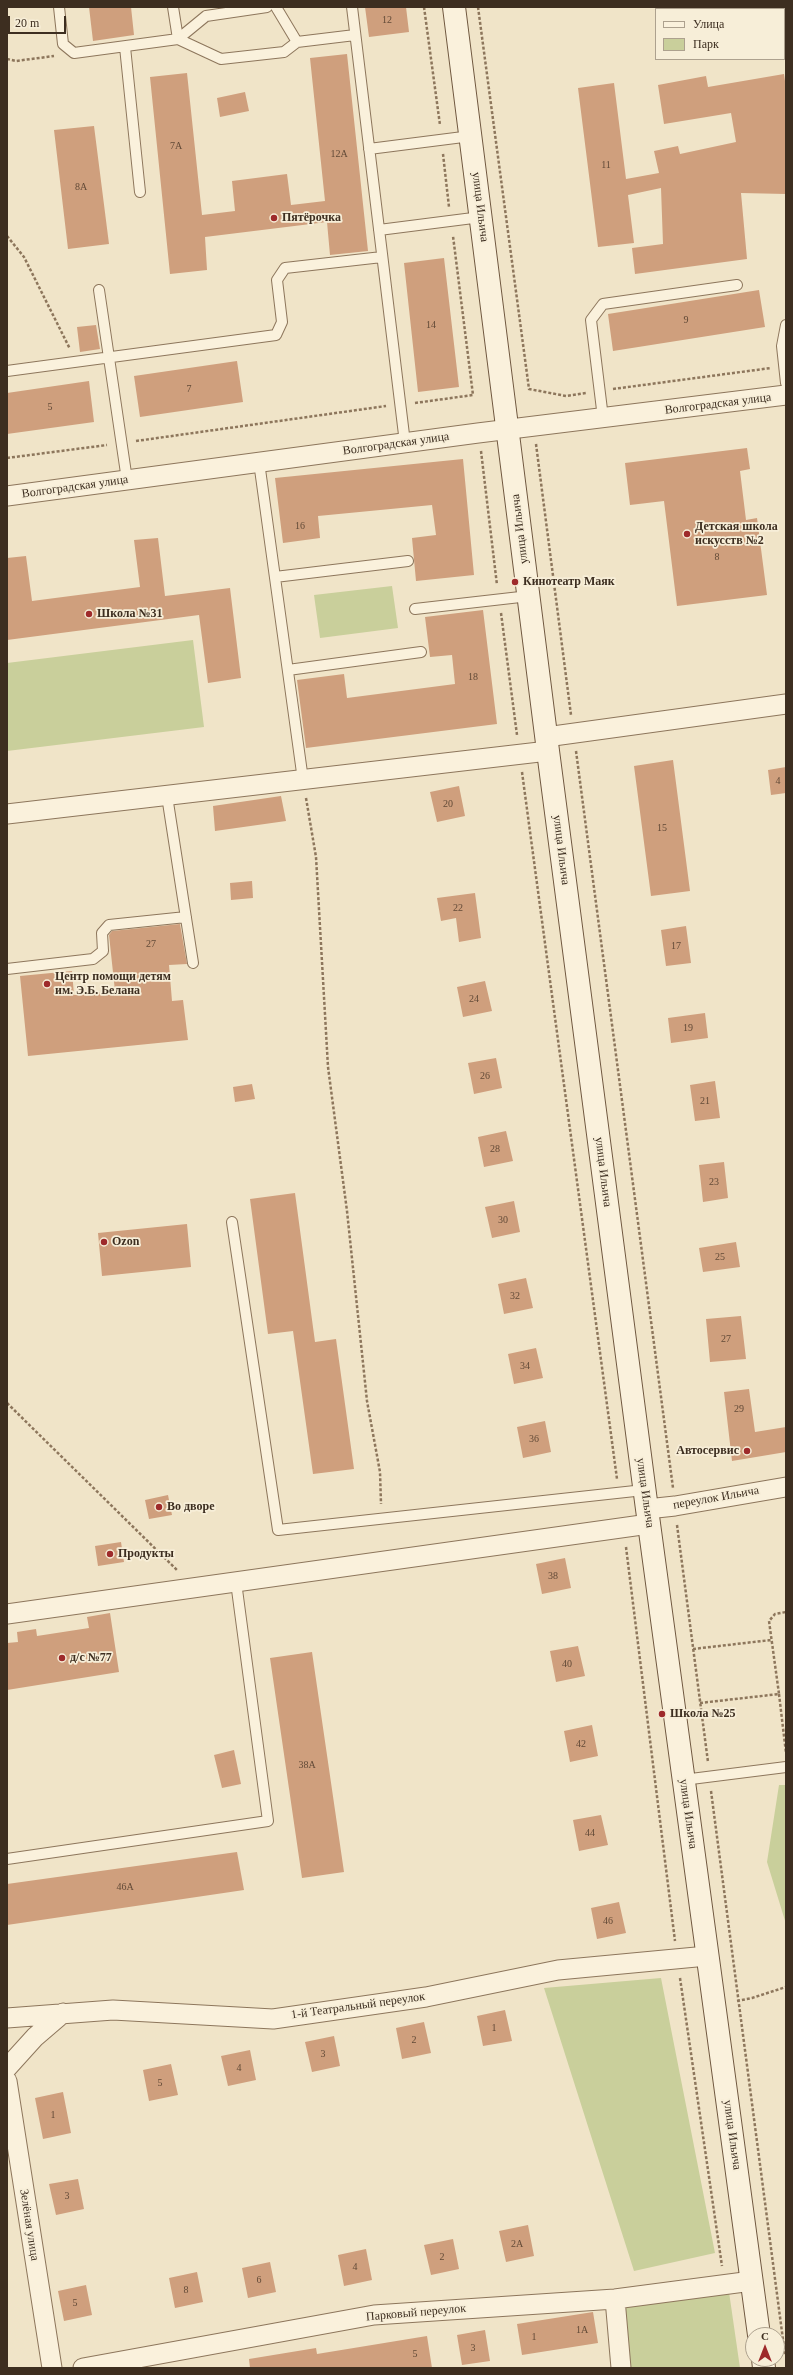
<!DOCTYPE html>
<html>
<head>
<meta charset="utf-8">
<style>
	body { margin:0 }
	#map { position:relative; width:793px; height:2375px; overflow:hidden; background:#f0e4c8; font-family:Georgia,serif }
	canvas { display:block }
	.frame { position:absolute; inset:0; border:8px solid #3d2e20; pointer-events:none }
	.legend { position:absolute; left:655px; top:8px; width:130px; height:52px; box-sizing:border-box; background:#f7eed8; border:1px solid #ada18e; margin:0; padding:5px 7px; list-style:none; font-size:12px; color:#3d2e20 }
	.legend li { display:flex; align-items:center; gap:8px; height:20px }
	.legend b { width:20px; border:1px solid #ada18e }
	.north { position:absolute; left:745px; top:2327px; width:40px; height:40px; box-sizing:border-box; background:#f7eed8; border:1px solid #ada18e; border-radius:50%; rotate:0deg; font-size:11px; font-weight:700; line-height:16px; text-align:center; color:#3d2e20 }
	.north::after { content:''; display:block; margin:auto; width:14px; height:18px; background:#9e2a2b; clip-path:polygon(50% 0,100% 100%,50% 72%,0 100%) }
	.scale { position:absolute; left:8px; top:16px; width:58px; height:18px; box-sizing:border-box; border:2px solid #3d2e20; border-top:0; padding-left:5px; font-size:12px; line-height:14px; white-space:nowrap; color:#3d2e20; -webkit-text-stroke:3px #f7eed8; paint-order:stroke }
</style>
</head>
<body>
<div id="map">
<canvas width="793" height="2375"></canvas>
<div class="frame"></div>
<ul class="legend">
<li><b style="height:5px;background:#faf1dc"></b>Улица</li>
<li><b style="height:11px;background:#c9cf9b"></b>Парк</li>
</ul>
<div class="north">С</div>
<div class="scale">20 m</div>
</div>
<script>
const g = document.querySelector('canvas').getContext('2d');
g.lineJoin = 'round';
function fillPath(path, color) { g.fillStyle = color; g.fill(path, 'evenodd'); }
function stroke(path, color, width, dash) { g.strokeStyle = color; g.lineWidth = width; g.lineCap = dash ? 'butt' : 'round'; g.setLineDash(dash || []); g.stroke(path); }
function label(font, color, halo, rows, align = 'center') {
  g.font = font + ' Georgia,serif'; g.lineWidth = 3.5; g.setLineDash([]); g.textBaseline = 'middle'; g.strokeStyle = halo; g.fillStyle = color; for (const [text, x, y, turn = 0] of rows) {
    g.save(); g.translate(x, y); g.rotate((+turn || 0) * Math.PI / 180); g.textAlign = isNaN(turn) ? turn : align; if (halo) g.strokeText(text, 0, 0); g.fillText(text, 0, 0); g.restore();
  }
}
const green = new Path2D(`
	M392,586l6,42 -78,10 -6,-43z
	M193,640l11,87 -197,24v-88z
	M779,1785h7v139l-19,-62z
	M661,1978l54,275 -81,18 -90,-283z
	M729,2292l11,76h-114l-4,-60z`);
const building = new Path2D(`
	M89,7h42l3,28 -41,6z
	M365,7h41l3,25 -40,5z
	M347,54l21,197 -38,4 -3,-33 -122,15 2,33 -37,4 -20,-197 37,-4 15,142 33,-4 -3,-30 55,-7 4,31 34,-4 -15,-143z
	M784,74l2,14v106l-45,-1 6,66 -112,15 -3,-26 31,-4 -2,-56 -33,7 6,48 -36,4 -20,-159 36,-5 12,96 33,-6 -5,-22 24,-5 2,8 56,-12 -5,-29 -67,11 -6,-39 48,-9 2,11z
	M245,92l4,19 -29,6 -3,-19z
	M94,126l15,118 -41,5 -14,-119z
	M444,258l15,129 -41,5 -14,-129z
	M759,290l6,37 -152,24 -5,-37z
	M96,325l4,24 -20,3 -3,-25z
	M237,361l6,41 -103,15 -6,-41z
	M89,381l5,41 -87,12v-41z
	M747,448l3,21 -10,2 6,49 11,-2 10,77 -90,11 -13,-105 -34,4 -5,-42z
	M463,459l11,116 -58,6 -4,-43 24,-3 -4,-30 -114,11 2,22 -37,5 -8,-65z
	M158,538l7,58 65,-8 11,90 -33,5 -9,-68 -192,25v-82l19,-2 6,45 108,-14 -6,-47z
	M483,610l14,114 -191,24 -9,-68 47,-6 3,24 108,-14 -3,-29 -22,2 -5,-40z
	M673,760l17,131 -39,5 -17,-130z
	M786,767v26l-15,2 -3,-25z
	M459,786l6,30 -28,6 -7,-30z
	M281,796l5,25 -71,10 -2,-25z
	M252,881l1,17 -22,2 -1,-17z
	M475,893l6,45 -22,4 -3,-24 -15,3 -4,-23z
	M180,924l7,40 -18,1 3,36 11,-1 5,40 -160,16 -8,-80 52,-5 2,24 41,-4 -6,-56 3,-4z
	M686,926l5,37 -25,3 -5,-36z
	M485,981l7,30 -29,6 -6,-30z
	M705,1013l3,25 -37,5 -3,-25z
	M496,1058l6,30 -28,6 -6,-31z
	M715,1081l5,37 -25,3 -5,-36z
	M252,1084l3,15 -20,3 -2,-15z
	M506,1131l7,30 -29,6 -6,-30z
	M724,1162l4,36 -25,4 -4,-37z
	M295,1193l20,149 21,-3 18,130 -41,5 -20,-143 -25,3 -18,-135z
	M514,1201l6,31 -28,6 -7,-31z
	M187,1224l4,43 -89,9 -4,-43z
	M736,1242l4,25 -37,5 -4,-24z
	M526,1278l7,30 -29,6 -6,-30z
	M741,1316l5,43 -36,3 -4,-43z
	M536,1348l7,30 -29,6 -6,-30z
	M749,1389l6,43 31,-5v25l-54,9 -8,-69z
	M545,1421l6,31 -28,6 -6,-31z
	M168,1495l4,20 -23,4 -4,-19z
	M121,1542l3,20 -26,4 -3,-20z
	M565,1558l6,30 -29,6 -6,-30z
	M110,1613l9,59 -112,18v-47l11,-1 -1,-10 19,-3 1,7 52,-8 -2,-11z
	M578,1646l7,30 -29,6 -6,-31z
	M312,1652l32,220 -42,6 -32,-220z
	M592,1725l6,31 -28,6 -6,-31z
	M234,1750l7,34 -19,4 -8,-33z
	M601,1815l7,30 -29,6 -6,-31z
	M237,1852l7,38 -237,35v-41z
	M619,1902l7,31 -29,6 -6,-31z
	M505,2010l7,31 -29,5 -6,-30z
	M424,2022l7,31 -29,6 -6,-31z
	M334,2036l6,30 -28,6 -7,-30z
	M250,2050l6,30 -28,6 -7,-30z
	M171,2064l7,31 -29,6 -6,-31z
	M63,2092l8,41 -28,6 -8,-41z
	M78,2179l6,30 -28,6 -7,-31z
	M528,2225l6,31 -28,6 -7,-31z
	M453,2239l6,30 -28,6 -7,-30z
	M366,2249l6,31 -28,6 -6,-31z
	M270,2262l6,30 -28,6 -6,-30z
	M197,2272l6,30 -28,6 -6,-30z
	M86,2285l6,30 -28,6 -6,-30z
	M593,2312l5,31 -76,12 -5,-31z
	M485,2330l5,31 -28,4 -5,-30z
	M427,2336l5,32h-182l-1,-9 67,-11 1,6z`);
const path = new Path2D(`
	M424,7l16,118
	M478,7l51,382 37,7 20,-3
	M7,59l9,2 38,-5
	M443,154l6,53
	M7,236l17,21 46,92
	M613,389l158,-21
	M415,403l58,-8 -20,-159
	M136,441l250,-35
	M536,444l35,271
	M481,451l16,134
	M7,458l100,-13
	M501,613l16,122
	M576,751l97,737
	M522,772l95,707
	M306,798l10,59 12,210 19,144 20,190 13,71 1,32
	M7,1403l171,168
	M677,1525l31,237
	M626,1547l49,394
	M693,1649l78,-9
	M779,1694l7,59
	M700,1703l79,-9 -10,-73 6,-7 11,-2
	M711,1791l74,564
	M680,1978l42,288
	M737,2001l15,-3 34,-11`);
const lane = new Path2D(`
	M59,7l4,37 11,9 104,-14 -5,-32
	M267,7l-61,9 -28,23 43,20 63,-7 13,-10 58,-7
	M276,7l21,35
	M352,7l53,436
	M125,47l15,145
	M369,149l102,-13
	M379,230l102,-13
	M99,290l28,190
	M786,325l-4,21 4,37
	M7,371l269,-36 6,-13 -5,-42 8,-12 97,-11
	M603,418l-12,-98 12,-16 134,-19
	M259,462l44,318
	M275,577l133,-16
	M415,609l114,-13
	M288,670l133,-18
	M167,796l26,167
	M7,969l86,-10 10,-8 -1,-18 7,-8 77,-8
	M232,1222l46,308 366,-40
	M683,1780l103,-13
	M7,1859l261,-38 -32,-239`);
const street = new Path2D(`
	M7,496l471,-63 308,-38
	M546,737l240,-33
	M7,814l541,-63
	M647,1509l28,-3 111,-19
	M7,1614l642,-90
	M7,2018l106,-8 160,9 153,-22 132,-27 149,-14
	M7,2068l28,-31 28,-24
	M7,2081l45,287
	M615,2299l6,69
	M83,2368l291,-53 241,-16 137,-18`);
const secondary = new Path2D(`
	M454,7l94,744 99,758 112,826
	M763,2359l1,9`);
const markers = [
	[274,218,4,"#9e2a2b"],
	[687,534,4,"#9e2a2b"],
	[515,582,4,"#9e2a2b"],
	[89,614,4,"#9e2a2b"],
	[47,984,4,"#9e2a2b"],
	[104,1242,4,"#9e2a2b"],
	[747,1451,4,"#9e2a2b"],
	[159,1507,4,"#9e2a2b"],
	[110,1554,4,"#9e2a2b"],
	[62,1658,4,"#9e2a2b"],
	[662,1714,4,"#9e2a2b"]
];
const numberNames = [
	["12",387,20],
	["7А",176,146],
	["12А",339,154],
	["11",606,165],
	["8А",81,187],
	["9",686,320],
	["14",431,325],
	["7",189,389],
	["5",50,407],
	["16",300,526],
	["8",717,557],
	["18",473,677],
	["4",778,781],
	["20",448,804],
	["15",662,828],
	["22",458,908],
	["27",151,944],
	["17",676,946],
	["24",474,999],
	["19",688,1028],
	["26",485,1076],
	["21",705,1101],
	["28",495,1149],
	["23",714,1182],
	["30",503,1220],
	["25",720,1257],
	["32",515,1296],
	["27",726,1339],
	["34",525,1366],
	["29",739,1409],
	["36",534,1439],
	["38",553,1576],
	["40",567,1664],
	["42",581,1744],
	["38А",307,1765],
	["44",590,1833],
	["46А",125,1887],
	["46",608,1921],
	["1",494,2028],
	["2",414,2040],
	["3",323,2054],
	["4",239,2068],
	["5",160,2083],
	["1",53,2115],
	["3",67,2196],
	["2А",517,2244],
	["2",442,2257],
	["4",355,2267],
	["6",259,2280],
	["8",186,2290],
	["5",75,2303],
	["1А",582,2330],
	["1",534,2337],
	["3",473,2348],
	["5",415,2354]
];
const streetNames = [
	["улица Ильича",480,207,83],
	["Волгоградская улица",718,404,-7],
	["Волгоградская улица",396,444,-8],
	["Волгоградская улица",75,487,-8],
	["улица Ильича",520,529,-97],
	["улица Ильича",561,850,83],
	["улица Ильича",603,1172,83],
	["улица Ильича",645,1493,82],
	["переулок Ильича",716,1498,-10],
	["улица Ильича",688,1814,82],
	["1-й Театральный переулок",358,2006,-8],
	["улица Ильича",732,2135,82],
	["Зелёная улица",29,2225,81],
	["Парковый переулок",416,2313,-5]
];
const poiNames = [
	["Пятёрочка",282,218],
	["Детская школа",695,527],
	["искусств №2",695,541],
	["Кинотеатр Маяк",523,582],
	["Школа №31",97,614],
	["Центр помощи детям",55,977],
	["им. Э.Б. Белана",55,991],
	["Ozon",112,1242],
	["Автосервис",739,1451,"right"],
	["Во дворе",167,1507],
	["Продукты",118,1554],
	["д/с №77",70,1658],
	["Школа №25",670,1714]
];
fillPath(green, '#c9cf9b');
fillPath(building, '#cf9f7d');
stroke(lane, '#8d765c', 12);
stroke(street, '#8d765c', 21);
stroke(secondary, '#6f573f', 24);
stroke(path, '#8d765c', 2.5, [3, 2]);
stroke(lane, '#faf1dc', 10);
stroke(street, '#faf1dc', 19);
stroke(secondary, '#faf1dc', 22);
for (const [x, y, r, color] of markers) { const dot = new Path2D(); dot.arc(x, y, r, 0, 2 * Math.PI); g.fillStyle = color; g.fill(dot); stroke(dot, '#f7eed8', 1.5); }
label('10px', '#624a37', null, numberNames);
label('12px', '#3d2e20', '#f7eed8', streetNames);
label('bold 12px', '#3d2e20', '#f7eed8', poiNames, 'left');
</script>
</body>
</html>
